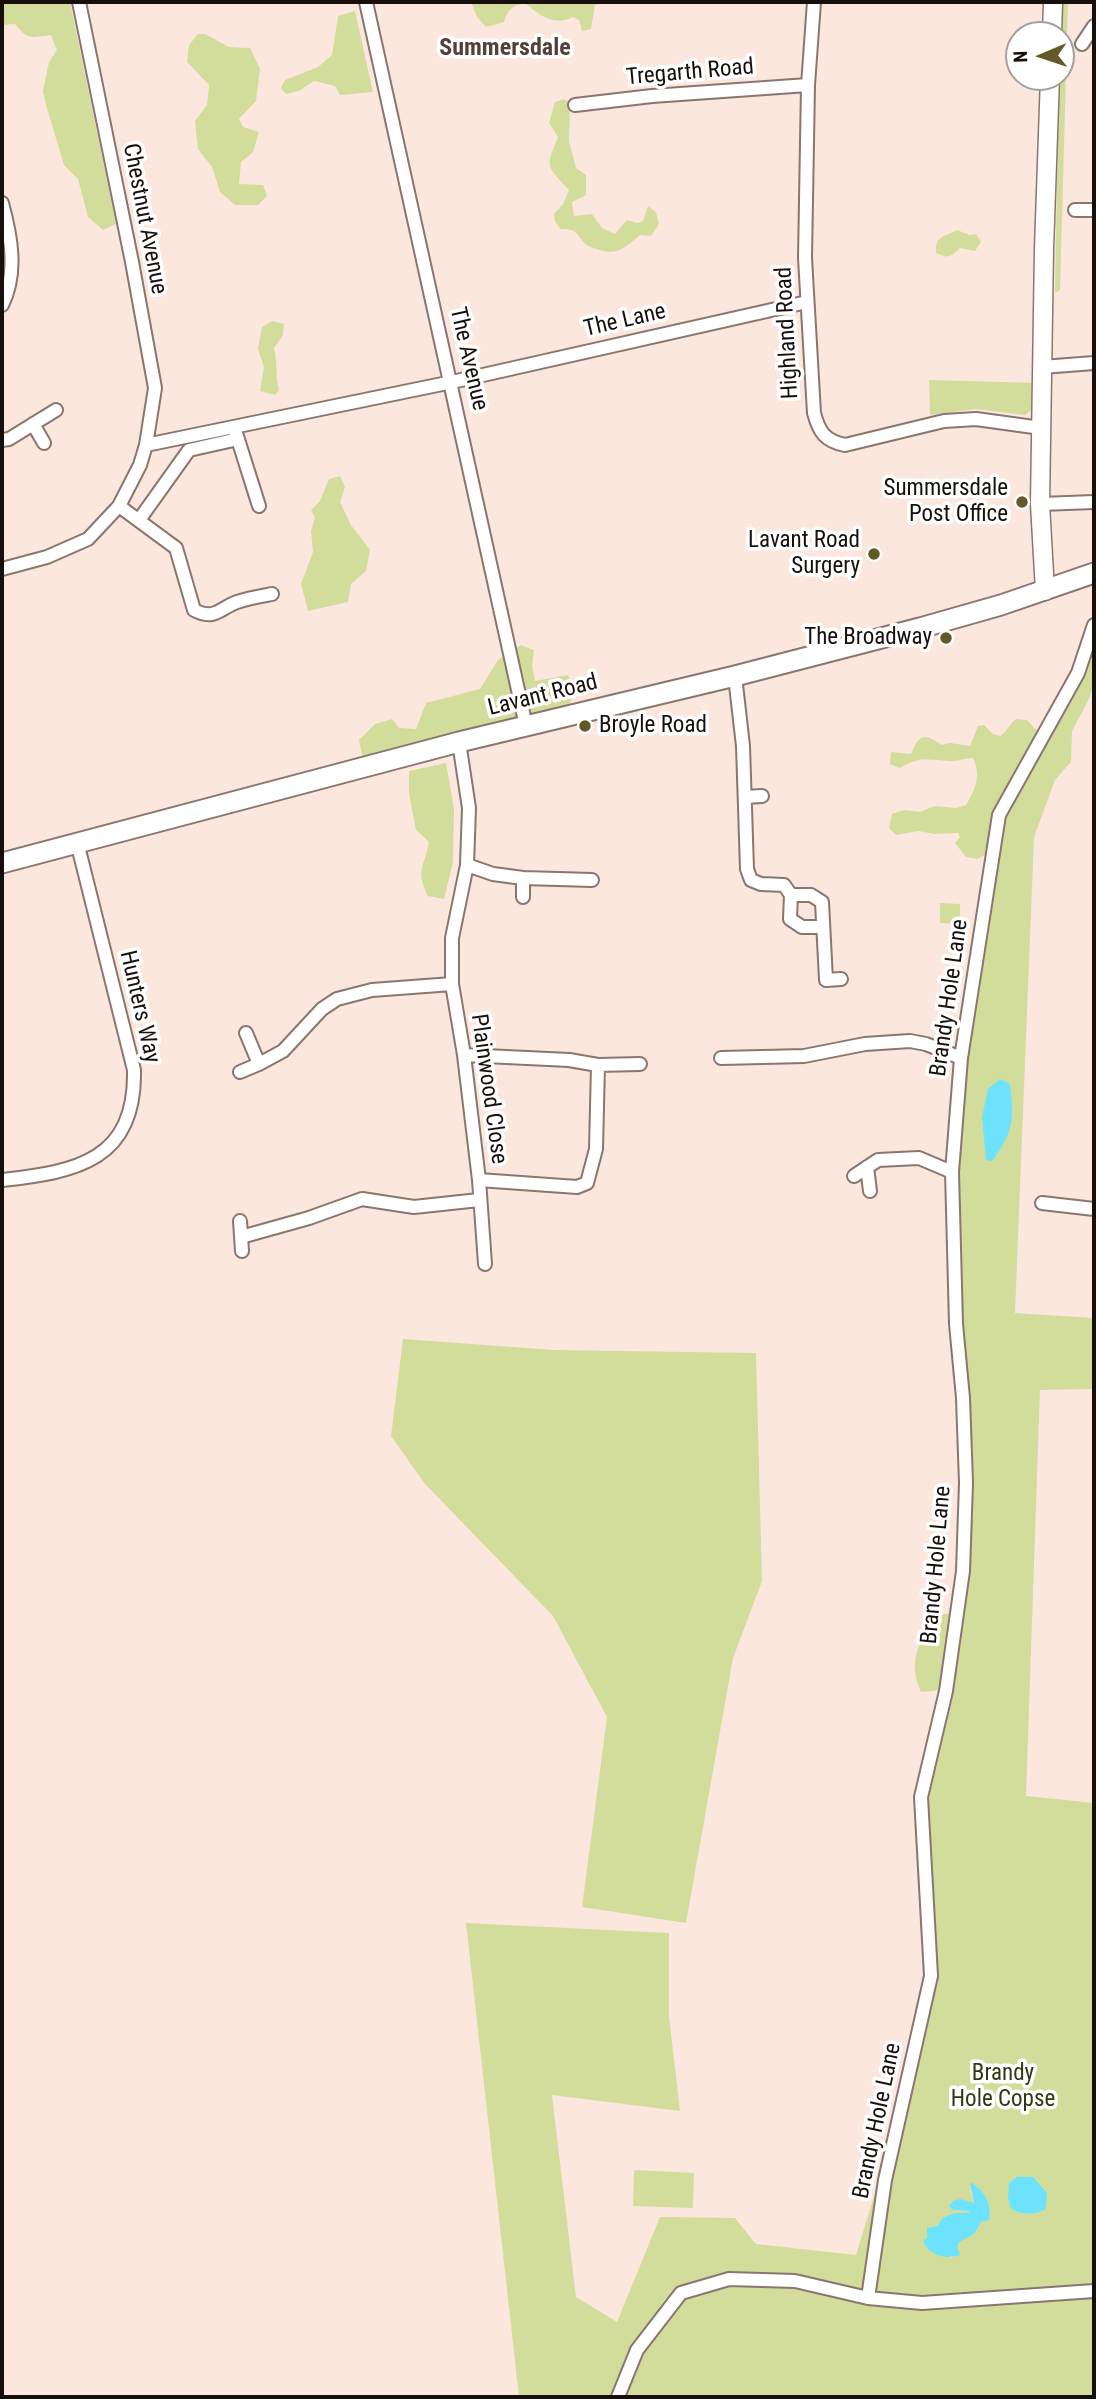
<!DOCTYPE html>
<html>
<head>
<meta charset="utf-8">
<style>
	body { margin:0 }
	#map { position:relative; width:1096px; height:2399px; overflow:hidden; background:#fce7de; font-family:"Roboto Condensed",sans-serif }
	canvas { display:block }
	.frame { position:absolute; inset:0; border:4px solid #160f0c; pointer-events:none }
	.north { position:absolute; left:1005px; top:21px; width:70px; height:70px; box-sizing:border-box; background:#fff; border:2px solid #a29f9e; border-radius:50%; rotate:268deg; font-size:19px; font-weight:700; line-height:28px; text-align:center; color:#160f0c }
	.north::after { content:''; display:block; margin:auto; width:24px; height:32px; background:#645926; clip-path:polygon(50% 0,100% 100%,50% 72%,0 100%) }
</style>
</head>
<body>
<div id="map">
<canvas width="1096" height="2399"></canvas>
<div class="frame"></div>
<div class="north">N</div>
</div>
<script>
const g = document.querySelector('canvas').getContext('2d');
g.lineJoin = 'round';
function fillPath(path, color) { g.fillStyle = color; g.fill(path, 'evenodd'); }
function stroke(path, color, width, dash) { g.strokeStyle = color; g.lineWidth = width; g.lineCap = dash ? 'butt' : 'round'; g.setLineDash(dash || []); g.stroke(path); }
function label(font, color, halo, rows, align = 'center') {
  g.font = font + ' "Roboto Condensed",sans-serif'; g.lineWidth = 7; g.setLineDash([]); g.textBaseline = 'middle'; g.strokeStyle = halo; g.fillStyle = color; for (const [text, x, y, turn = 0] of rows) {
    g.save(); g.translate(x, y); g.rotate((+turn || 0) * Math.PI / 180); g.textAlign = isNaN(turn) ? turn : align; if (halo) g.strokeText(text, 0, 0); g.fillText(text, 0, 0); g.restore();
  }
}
const green = new Path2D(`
	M2,2h68l46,222 -13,6 -15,-13 -10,-38 -14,-14 -18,-60 -3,-14 6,-29 8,-12 -6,-15c-19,2 -23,6 -36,-11l-13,1z
	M471,2h139l-15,3 -4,24 -9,2 -3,-11 -6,-3c-19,10 -34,-2 -48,-14 -13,3 -17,6 -21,19l-18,5 -9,-10z
	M1060,2h8l-8,288 -5,3 4,-216h2z
	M355,11l18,81 -33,3 -5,-9 -21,-5 -15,10 -13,3 -5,-6 4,-8 33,-13 14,-12 6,-39z
	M198,34h7l24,13 21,1 10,21 -4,32 -17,18 4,8 16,5 -6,20 -12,10 -2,22 24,1 4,11 -9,9h-23l-15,-13 -8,-25 -14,-18 -3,-28 12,-16 2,-20 -22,-23 2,-17z
	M564,99l6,4 -1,38 7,27 10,7v20l-14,7 2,14 18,-2 10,14 13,6 12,-14 11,3 5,-2 5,-15 8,6 3,12 -8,12 -11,-1c-13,11 -22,21 -41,15 -3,-2 -8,-2 -11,-4 -13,-10 -7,-17 -28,-17l-5,-8 -1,-7 9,-10 6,-14c-23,-25 -24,-22 -11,-53l-9,-14 6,-21z
	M957,230l12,5 7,-1 5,8 -6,9 -15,-3c-9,9 -12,11 -24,5 -1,-17 8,-16 21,-23z
	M272,321l12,3 -1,11 -9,13c4,15 1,28 5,42l-4,5 -15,-4 4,-24 -6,-18 4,-22z
	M929,380l108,3v23l-12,9 -49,-6 -46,6z
	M340,476l5,11 -5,15 11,23 19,25 -4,21 -15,13 -3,18 -40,9 -7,-27 12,-32 -2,-21 4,-13 -4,-8 9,-9 9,-22z
	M1094,634v51l-7,18 -15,28 -1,31 -16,18 -21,57 -19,476 79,5v71l-54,1 -14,406 68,7v594h-575l-53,-474 203,10v83l11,95 -128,-16 24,202 41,25 43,-105 75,1 21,26 100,11 23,-75 10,-5 46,-198 -10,-180 42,-226 -10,-400 7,-96 3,-10 39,-245 -2,-6zM970,2189l19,30 -9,3 -6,12 -15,7 -7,17c-17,-6 -17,0 -25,-20 17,-20 14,-26 42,-24v-3l-16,-1 14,-7h7z
	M521,645l13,5 -2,16 3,15 33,-6 7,18 -8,16 -204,51 -4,-20 16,-16 17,-5 7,9 17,1 10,-26 54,-14 18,-29z
	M1016,719l11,1 11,12 -46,81 -6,41 -8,5 -12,-2 -11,-14 5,-6 -2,-4 -23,1 -17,-3 -22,4 -7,-7 3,-14 12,-4 16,2 14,-6 22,2 10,-3c10,-16 15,-30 7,-47 -8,0 -17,4 -24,3 -21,-1 -29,-5 -49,7l-10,-4 1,-12 20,2c9,-23 15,-19 31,-9l8,-2 20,3 8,-20 6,-1 9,9 7,2c8,-5 9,-12 16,-17z
	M446,763l8,46 -1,53 -9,37 -16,-3c-13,-26 -4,-28 1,-54l-13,-12 -7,-36v-23z
	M940,903l20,1v20l-20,-1z
	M403,1339l151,11 202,3 6,228 -29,77 -47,265 -104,-16 25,-190 -54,-101 -128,-132 -34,-48z
	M953,1613l-11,77 -21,2c-14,-32 -2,-50 17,-77z
	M634,2170l60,3 -1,35 -60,-2z`);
const water = new Path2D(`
	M1000,1079l10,5c4,35 4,48 -18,77l-6,-1 -4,-43 6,-28z
	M1017,2177h16l14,16 -2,17c-14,5 -21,5 -34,-1l-3,-11 1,-15z
	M970,2182c15,9 22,21 19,38l-8,2 -7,12 -15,8 -2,5 3,8c-14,5 -32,0 -37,-14l4,-3v-10l10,-2c8,-14 18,-13 32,-13v-2l-16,-1 -4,-4 4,-5 7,-2 14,4z`);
const street = new Path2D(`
	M366,2l160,724
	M814,2l-6,83 -3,173 9,155c5,19 11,28 31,32l99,-24 32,-2 65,9
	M1082,44l12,-18
	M575,105l77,-9 156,-11
	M2,203c9,33 16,70 0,102
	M1075,210h19
	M1042,367l52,-4
	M33,424l11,19
	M236,433l23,73
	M2,440l7,-1 47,-29
	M146,445l306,-63 355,-80
	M1040,504l54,-2
	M119,506l57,42 18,62c21,11 26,-2 43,-8 11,-4 24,-6 35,-8
	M139,520l50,-70 49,-11
	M2,569l45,-12 41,-18 31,-33 21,-41 6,-20 9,-57 -23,-126 -53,-260
	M735,676l8,70 4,123 4,11 10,4 23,1 7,10h20l11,7 4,78 15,-1
	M459,742l10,66 -2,57 26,9 30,4v19
	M745,797l17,-1
	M467,865l-15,73v46l12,71 15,125 6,84
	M523,878l69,2
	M791,895l-1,24 12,8h20
	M246,1033l13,31 24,-13 39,-42 15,-10 35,-9 80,-6
	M464,1055l105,5 29,5
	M721,1058l83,-2 61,-12 45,-3 16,3 35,14
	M240,1072l19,-8
	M867,1167l3,24
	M854,1176l24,-16 41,-2 33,14
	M2,1180c75,-8 134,-20 132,-110l-57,-228
	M479,1180l98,7 10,-4 9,-34 2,-84 42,-1
	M1042,1203l52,6
	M240,1221l2,30
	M241,1237l68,-19 53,-19 52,8 65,-7
	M868,2298l17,-118 46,-204 -10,-179 25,-106 17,-120 3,-88 -3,-85 -7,-74 -4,-152 9,-114 38,-243 79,-142 16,-48
	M618,2397l19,-47 44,-57 48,-14 66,2 73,17 54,5 172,-12`);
const secondary = new Path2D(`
	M1052,35l1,-33
	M1045,591l-5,-87 4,-255 6,-172`);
const primary = new Path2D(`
	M2,863l457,-121 276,-66 185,-48 81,-23 93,-32`);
const markers = [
	[1022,502,7,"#645926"],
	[874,554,7,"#645926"],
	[946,638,7,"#645926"],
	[585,726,7,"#645926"]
];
const streetNames = [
	["Tregarth Road",690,73,-5],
	["Chestnut Avenue",144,219,79],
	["The Lane",625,321,-13],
	["Highland Road",788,333,-93],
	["The Avenue",468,359,77],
	["Lavant Road",543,696,-14],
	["Brandy Hole Lane",950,998,-82],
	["Hunters Way",139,1007,77],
	["Plainwood Close",488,1089,82],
	["Brandy Hole Lane",937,1565,-85],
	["Brandy Hole Lane",878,2121,-78]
];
const poiNames = [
	["Summersdale",1008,489],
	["Post Office",1008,515],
	["Lavant Road",860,541],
	["Surgery",860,567],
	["The Broadway",932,638],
	["Broyle Road",599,726,"left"]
];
const parkNames = [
	["Brandy",1003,2074],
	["Hole Copse",1003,2100]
];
const neighbourhoodNames = [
	["Summersdale",505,49]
];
fillPath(green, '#d3dd9b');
fillPath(water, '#6de2fd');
stroke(street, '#89766e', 16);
stroke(secondary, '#89766e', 21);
stroke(primary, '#89766e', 23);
stroke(street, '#fff', 12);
stroke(secondary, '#fff', 18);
stroke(primary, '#fff', 19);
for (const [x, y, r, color] of markers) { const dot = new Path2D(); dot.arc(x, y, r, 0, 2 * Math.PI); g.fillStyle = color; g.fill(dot); stroke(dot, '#fff', 2.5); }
label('23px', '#160f0c', '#fff', streetNames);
label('23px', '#160f0c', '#fff', poiNames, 'right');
label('23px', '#323712', '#fff', parkNames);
label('bold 24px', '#52413a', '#fff', neighbourhoodNames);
</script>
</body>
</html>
